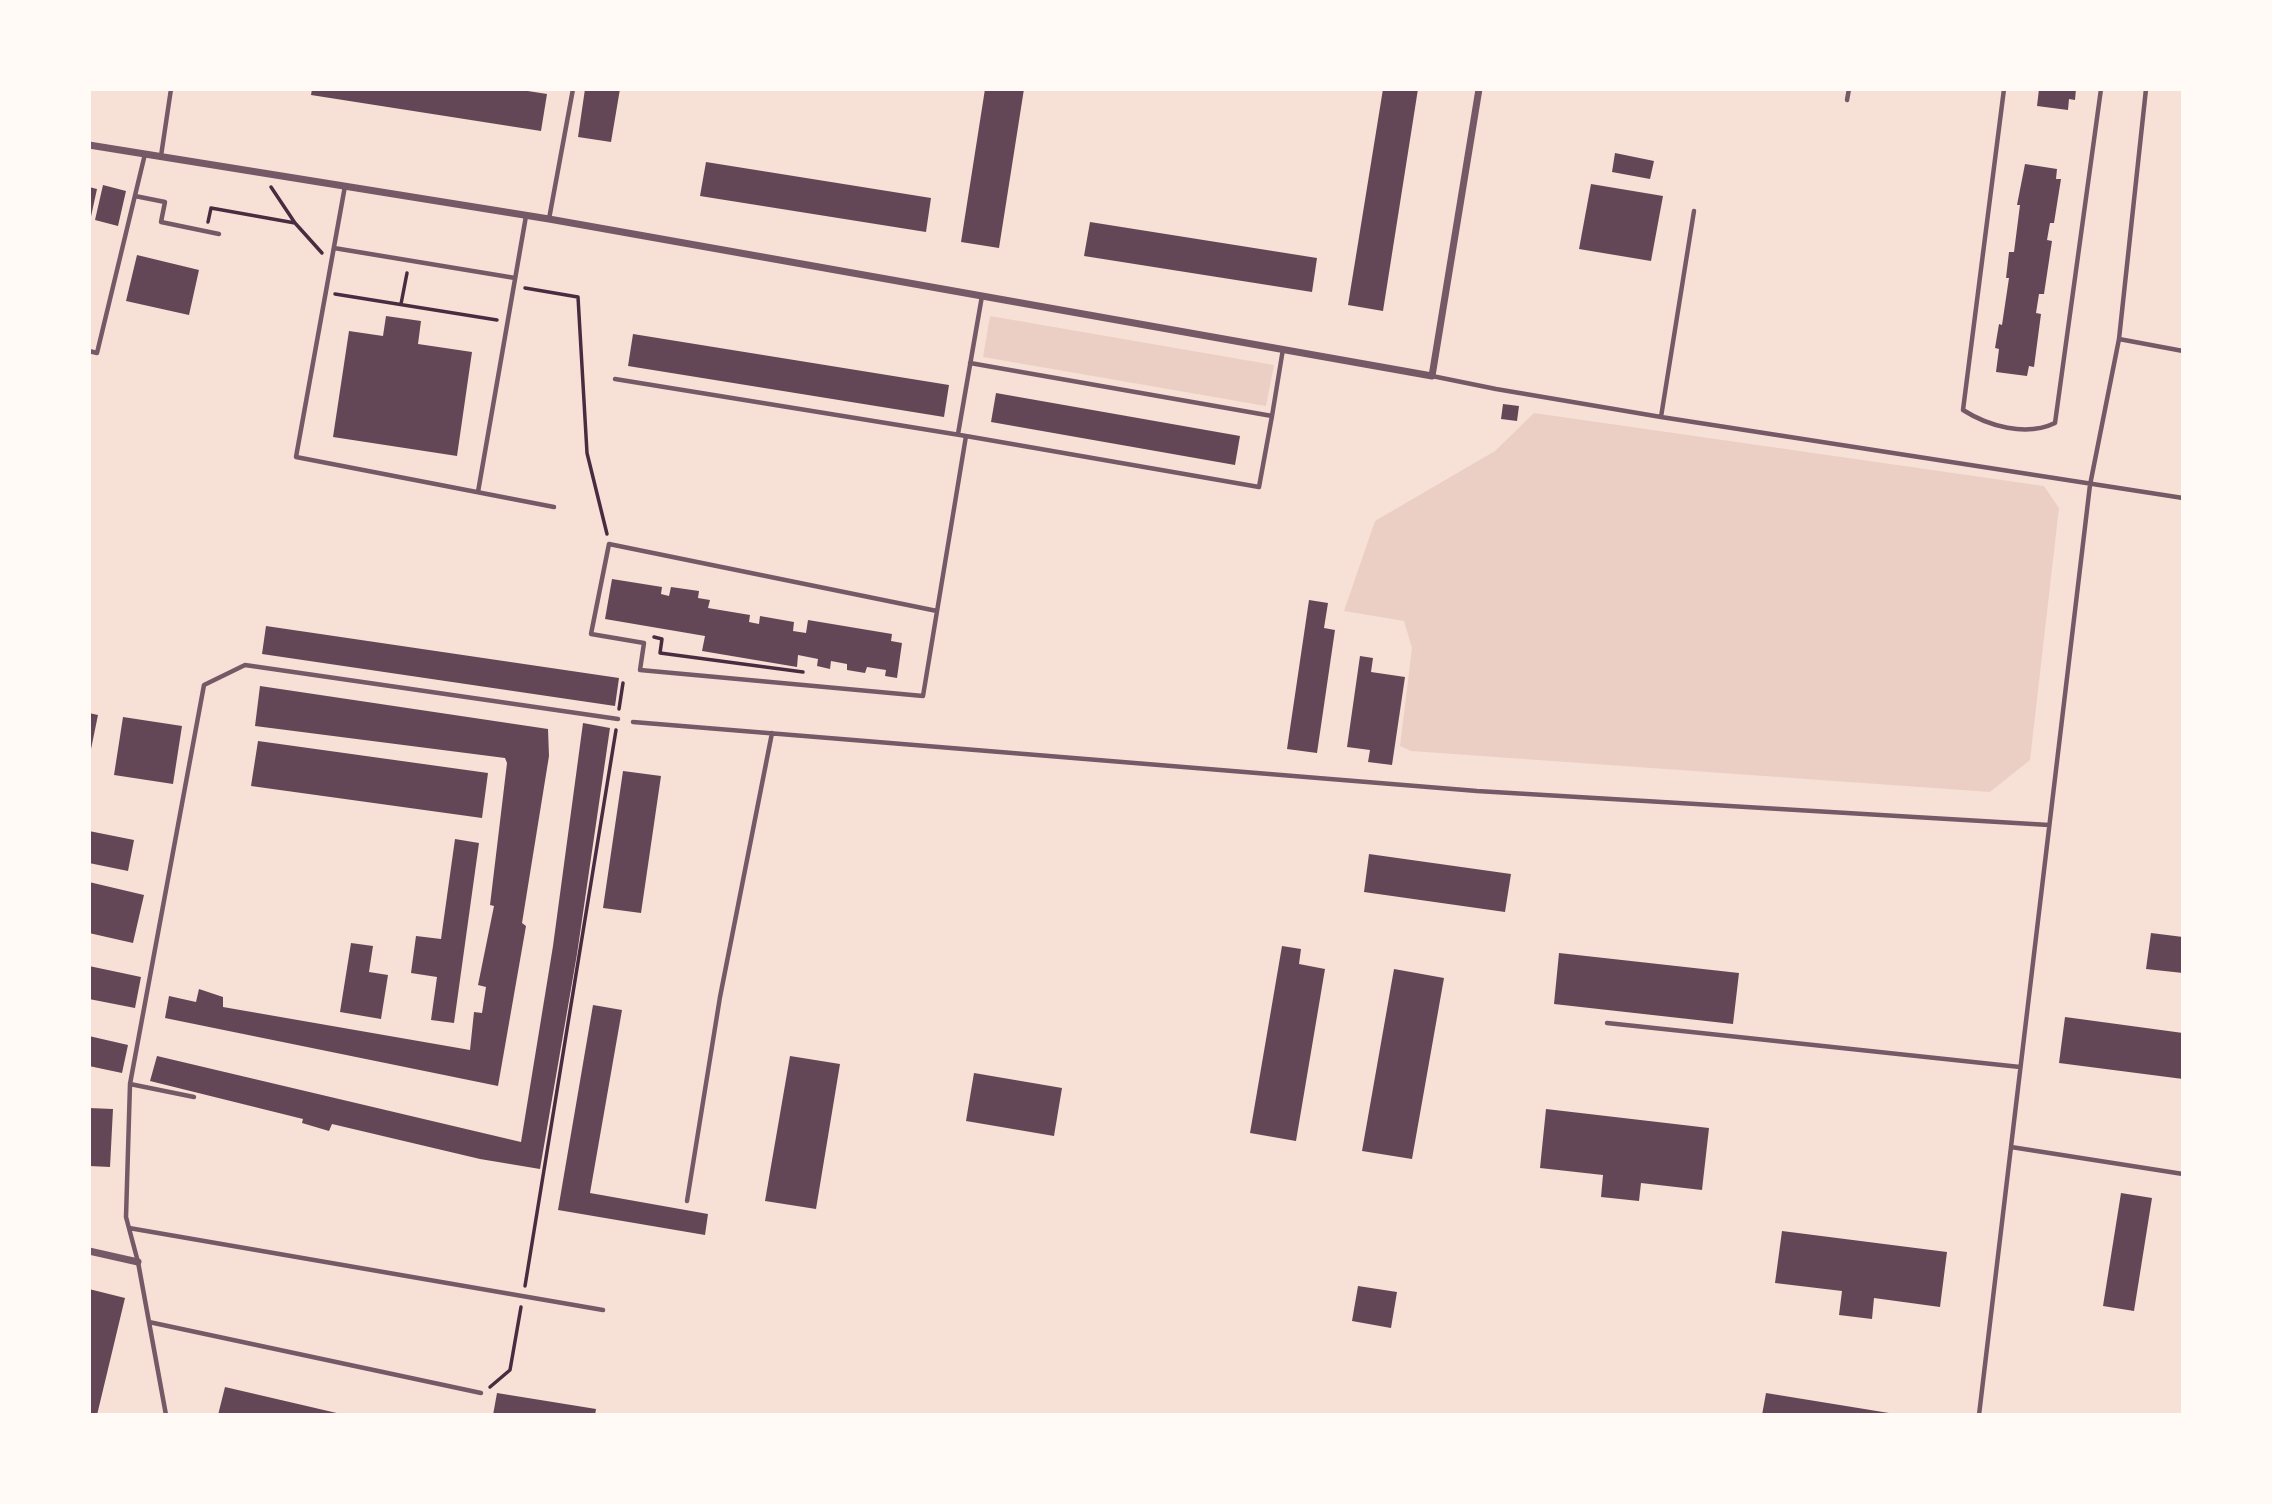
<!DOCTYPE html>
<html>
<head>
<meta charset="utf-8">
<style>
	body { margin:0 }
	#map { position:relative; width:2272px; height:1504px; overflow:hidden; background:#f7e1d7; font-family:Georgia,serif }
	canvas { display:block }
	.frame { position:absolute; inset:0; border:91px solid #fffaf5; pointer-events:none }
</style>
</head>
<body>
<div id="map">
<canvas width="2272" height="1504"></canvas>
<div class="frame"></div>
</div>
<script>
const g = document.querySelector('canvas').getContext('2d');
g.lineJoin = 'round';
function fillPath(path, color) { g.fillStyle = color; g.fill(path, 'evenodd'); }
function stroke(path, color, width, dash) { g.strokeStyle = color; g.lineWidth = width; g.lineCap = dash ? 'butt' : 'round'; g.setLineDash(dash || []); g.stroke(path); }
const green = new Path2D(`
	M990,316l284,49 -8,41 -283,-49z
	M1534,413l510,73 15,22 -29,252 -40,32 -579,-41 -11,-5 12,-98 -8,-27 -60,-10 31,-90 120,-70z`);
const building = new Path2D(`
	M312,89h203l32,5 -6,37 -230,-36z
	M585,89h35l-9,53 -33,-5z
	M985,89h39l-25,159 -38,-6z
	M1383,89h35l-35,222 -35,-6z
	M2039,89h37l-1,11 -6,-1 -1,11 -31,-4z
	M1615,153l39,8 -4,18 -38,-7z
	M706,162l225,36 -5,34 -226,-36z
	M2025,164l32,5 -1,10h5l-7,44h-4l-3,17 5,1 -8,53h-5l-3,19 5,1 -7,53 -5,-1 -2,10 -31,-4 3,-23 -4,-1 4,-24 3,1 7,-47h-3l3,-26h5l6,-47h-3z
	M1591,184l72,12 -12,65 -72,-12z
	M103,185l23,6 -8,35 -23,-6z
	M89,187l8,2 -7,32h-1z
	M1090,222l227,36 -5,34 -228,-36z
	M137,255l62,15 -10,45 -63,-14z
	M386,316l35,5 -3,23 54,8 -15,104 -124,-19 16,-106 34,5z
	M633,334l316,51 -5,32 -316,-51z
	M996,393l244,43 -5,29 -244,-43z
	M1503,404l16,2 -2,15 -16,-2z
	M612,579l50,8 -1,7 8,2 2,-9 28,4 -1,7 12,2 -2,8 42,7 -1,7 10,2 1,-8 34,6 -1,9 13,2 2,-13 84,14 -1,7 11,2 -5,35 -12,-2 1,-6 -19,-3 -2,6 -18,-3v-6l-16,-3 -1,8 -13,-3 1,-7 -20,-4 -1,12 -95,-16 3,-15 -100,-17z
	M1309,600l19,3 -4,25 11,2 -18,123 -30,-4z
	M266,626l353,52 -4,28 -353,-52z
	M1360,656l13,2 -2,14 34,5 -13,88 -24,-3 2,-12 -23,-3z
	M260,686l288,43 1,27 -27,167 4,3 -28,160 -333,-68 4,-22 27,6 3,-13 24,8v10l247,43 4,-38 8,1 4,-26 -8,-2 16,-79 -4,-1 17,-142 -2,-5 -250,-32z
	M89,713l9,2 -8,39h-1z
	M123,717l59,9 -9,58 -59,-9z
	M583,723l27,5 -33,226 -37,215 -60,-10 -148,-35 -3,7 -27,-8 1,-4 -153,-38 7,-25 364,86 32,-196z
	M258,741l230,32 -6,45 -231,-32z
	M623,771l38,5 -20,137 -38,-5z
	M89,831l45,9 -6,31 -39,-8z
	M455,839l24,4 -25,180 -23,-3 6,-43 -26,-4 5,-37 25,3z
	M1369,854l142,20 -6,38 -141,-20z
	M89,882l55,13 -11,48 -44,-10z
	M2151,933l32,4v36l-37,-4z
	M351,943l22,3 -4,26 19,3 -7,44 -41,-7z
	M1282,946l19,3 -2,15 26,5 -29,172 -46,-8z
	M1559,953l180,20 -6,51 -179,-20z
	M89,966l52,11 -6,31 -46,-9z
	M1394,969l50,9 -32,181 -50,-8z
	M593,1005l29,5 -32,183 118,21 -3,21 -147,-25z
	M2065,1017l118,16v46l-124,-16z
	M89,1036l39,9 -6,28 -33,-7z
	M790,1056l50,8 -24,145 -51,-8z
	M974,1073l88,15 -8,48 -88,-15z
	M89,1108l24,1 -3,58 -21,-1z
	M1546,1109l163,19 -7,62 -61,-7 -2,18 -38,-4 2,-22 -63,-7z
	M2121,1193l31,5 -18,113 -31,-5z
	M1782,1231l165,21 -7,55 -66,-9 -2,21 -33,-4 3,-24 -67,-8z
	M1358,1286l39,6 -6,36 -39,-7z
	M89,1289l36,9 -28,117h-8z
	M225,1387l116,27v1h-123z
	M497,1393l99,16 -1,6h-102z
	M1766,1393l123,20v2h-127z`);
const path = new Path2D(`
	M271,187l24,36
	M208,222l3,-14 84,15 27,30
	M525,288l53,9 9,156 20,81
	M335,294l162,26
	M401,304l6,-31
	M654,637l8,2 -2,14 143,19
	M619,709l4,-26
	M525,1286l91,-556
	M490,1387l20,-17 11,-63`);
const service = new Path2D(`
	M2004,89l-41,321c25,16 63,27 92,13l46,-334
	M1847,100l2,-11
	M161,156l10,-67
	M345,186l-49,271 258,50
	M135,196l30,6 -4,20 58,12
	M549,219l24,-130
	M334,248l181,30
	M2119,339l64,12
	M89,351l8,2 48,-199
	M1432,376l64,13 165,28 522,81
	M615,379l351,57 293,51 13,-71 -302,-53
	M1272,416l11,-67
	M1661,417l33,-206
	M958,434l24,-138
	M478,492l48,-276
	M937,611l-328,-67 -18,90 53,9 -4,27 283,26 43,-260
	M633,722l844,69 572,34
	M1607,1023l413,44
	M130,1084l64,13
	M2011,1147l172,27
	M687,1201l33,-204 52,-264
	M129,1228l474,82
	M149,1322l332,71
	M166,1415l-28,-153 -12,-45 4,-133 74,-399 41,-20 373,54
	M1979,1415l111,-930 29,-146 27,-250`);
const minor = new Path2D(`
	M89,145l460,74 883,157 47,-287
	M89,1251l49,11`);
fillPath(green, '#ebcfc5');
fillPath(building, '#644757');
stroke(path, '#4a2c40', 3.5);
stroke(service, '#755966', 4.5);
stroke(minor, '#755966', 7);
</script>
</body>
</html>
